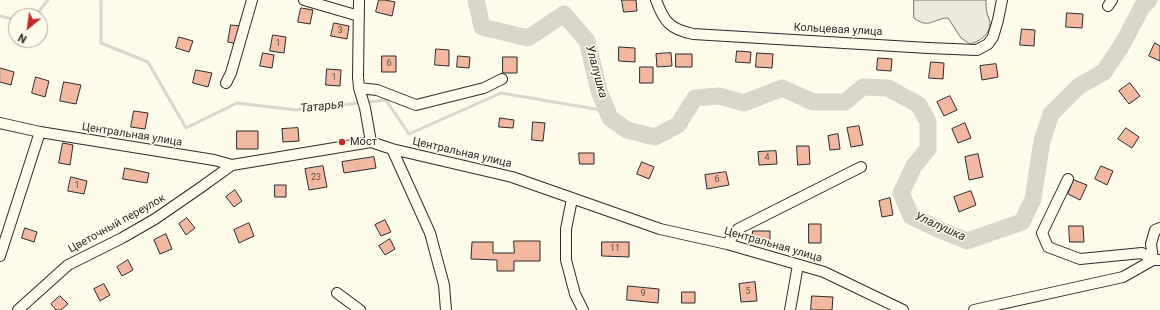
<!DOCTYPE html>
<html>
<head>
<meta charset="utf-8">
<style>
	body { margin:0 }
	#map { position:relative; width:1160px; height:310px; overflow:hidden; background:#fdfbea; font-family:Roboto,sans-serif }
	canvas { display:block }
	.north { position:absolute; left:8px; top:8px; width:40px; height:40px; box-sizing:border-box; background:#fdfbea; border:1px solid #a9a89e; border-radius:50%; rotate:209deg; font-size:11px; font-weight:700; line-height:16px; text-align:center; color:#2b2b2b }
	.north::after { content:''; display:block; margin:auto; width:14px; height:18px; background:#c62828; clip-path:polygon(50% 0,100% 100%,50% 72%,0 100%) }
</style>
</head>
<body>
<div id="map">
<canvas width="1160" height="310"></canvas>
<div class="north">N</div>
</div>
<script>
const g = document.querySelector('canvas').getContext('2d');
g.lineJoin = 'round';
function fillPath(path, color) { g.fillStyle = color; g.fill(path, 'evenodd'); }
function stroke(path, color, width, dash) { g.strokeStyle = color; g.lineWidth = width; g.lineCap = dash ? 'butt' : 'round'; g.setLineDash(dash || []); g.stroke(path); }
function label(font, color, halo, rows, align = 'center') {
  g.font = font + ' Roboto,sans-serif'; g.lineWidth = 3; g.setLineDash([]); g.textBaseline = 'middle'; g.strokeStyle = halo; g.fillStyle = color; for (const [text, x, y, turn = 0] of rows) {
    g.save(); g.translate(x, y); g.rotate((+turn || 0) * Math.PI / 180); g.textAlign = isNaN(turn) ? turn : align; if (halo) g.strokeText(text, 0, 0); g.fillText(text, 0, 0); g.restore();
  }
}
const green = new Path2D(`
	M914,0h72c0,4 0,9 1,13 1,3 2,6 3,9 1,12 -11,20 -20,22l-9,-6 -13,-20c-14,0 -19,12 -34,0z`);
const stream = new Path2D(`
	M100,0l1,1v42l47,19 38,66 51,-25 59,7 90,-10 23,34 92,-41 106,18
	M0,16l16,4
	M35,16l13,-16`);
const river = new Path2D(`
	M476,0l6,27 46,11 36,-24 23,27 4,16 8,34 11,27 17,12 28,7 23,-12 17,-27 24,-2 25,7 38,-15 31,14h32l18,-15 25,1 31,17 9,17v27l-14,17 -13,27 10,23 29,14 27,11 55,-19 11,-23 9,-58 9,-27 28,-28 25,-14 19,-29 19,-36 7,-7`);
const building = new Path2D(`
	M379,0h6l10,2 -3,14 -16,-4z
	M622,0h14l1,11 -13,1z
	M301,8l12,2 -3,14 -12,-2z
	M1067,13l16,1 -1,14 -16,-1z
	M334,23l15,3 -2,13 -16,-3z
	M231,25l10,1 -4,18 -9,-2z
	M1022,29l13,1 -1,16 -14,-1z
	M273,35l13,2 -2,16 -14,-2z
	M179,37l14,4 -4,11 -13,-4z
	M1155,43l5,3v15l-11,-5z
	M619,47l16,1v14l-16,-1z
	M436,49l13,1v16l-14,-1z
	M737,51l14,1 -1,11 -14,-1z
	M263,53l11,2 -2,13 -12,-2z
	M671,53l1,13 -15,1 -1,-13z
	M757,53l16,1 -1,14 -16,-1z
	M676,54h16v13h-16z
	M382,56h14v16h-14z
	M458,56l12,1 -1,11 -12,-1z
	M503,57h14v16h-14z
	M878,58l14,1 -1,12 -14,-1z
	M931,62l13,1 -1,16 -14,-1z
	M996,64l2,13 -16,3 -2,-14z
	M640,67h13v16h-13z
	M0,68l14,4 -3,13 -11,-3z
	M327,69l14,1 -1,16 -14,-1z
	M196,70l16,3 -4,14 -15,-4z
	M36,77l13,4 -4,16 -13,-4z
	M64,82l17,3 -5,19 -16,-3z
	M1130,83l10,13 -11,8 -10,-13z
	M950,96l7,14 -13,6 -7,-14z
	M134,111l14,2 -3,16 -14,-2z
	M500,118l14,2 -1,8 -14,-1z
	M533,122l12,1 -2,18 -11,-1z
	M965,123l6,15 -13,5 -6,-14z
	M859,126l4,19 -12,2 -4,-19z
	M298,128l1,13 -16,1 -1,-13z
	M1126,128l13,9 -7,11 -14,-9z
	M237,131h21v18h-21z
	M838,134l2,15 -10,1 -2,-14z
	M63,143l10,2 -3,20 -11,-2z
	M797,146h12l1,18 -12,1z
	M776,151l1,13 -18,1 -1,-13z
	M579,153h15v11h-14z
	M978,154l5,23 -14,3 -4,-23z
	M374,157l2,11 -32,5 -2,-11z
	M642,162l12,5 -5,12 -12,-5z
	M323,166l4,21 -18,3 -4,-21z
	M1101,166l12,5 -6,14 -12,-6z
	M125,168l24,5 -2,10 -24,-4z
	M726,172l3,13 -22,4 -2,-14z
	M71,177l16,4 -3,13 -16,-3z
	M1074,180l13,5 -7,15 -12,-6z
	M275,185h11v12h-11z
	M235,190l7,11 -8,6 -8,-10z
	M971,191l5,14 -17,7 -5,-15z
	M890,198l3,17 -11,2 -3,-16z
	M187,218l8,10 -9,7 -7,-11z
	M385,220l6,12 -10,4 -6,-11z
	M249,223l5,13 -15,7 -5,-13z
	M809,224h12v19h-12z
	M1069,226h14l1,16h-14z
	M25,228l12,4 -3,10 -12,-4z
	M753,231h17v11l-18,-1z
	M166,234l6,15 -12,5 -6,-14z
	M390,239l5,10 -10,6 -6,-9z
	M514,241h26v20h-26v10h-17v-11l-26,-1 1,-17h21v11h21z
	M602,242h27v15l-27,-1z
	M128,260l5,10 -11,6 -5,-9z
	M755,282l2,19 -16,1 -2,-18z
	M104,284l6,11 -10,6 -6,-12z
	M628,286l31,3 -1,14 -31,-3z
	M682,292h13v11h-13z
	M60,296l8,8 -7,6h-5l-5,-6z
	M812,296l21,1 -1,13h-21z`);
const minor = new Path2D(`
	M304,0l55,16
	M359,0l-1,77 1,11 6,20 6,34
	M656,0c8,22 14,29 37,34l235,14 49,2 11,-6 5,-7 5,-17 4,-20
	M1108,6l4,-6
	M226,83l5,-10 21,-73
	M359,88l18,2 39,15 68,-17 18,-9
	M0,123l40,9 174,28 18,5 139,-23 21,7 120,28 148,52 67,15 97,28 79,38
	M392,149l38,84 14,52 2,25
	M1068,179l-26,54 6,14 32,12 62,-6 11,7
	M572,199l-6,30v31l9,34 8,16
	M727,244l11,-15 123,-62
	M0,256l40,-124
	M1153,260l-2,-16 4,-14 5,-2
	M337,293l23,17
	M18,310l50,-45 54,-27 33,-19 45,-31 32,-23
	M790,310l8,-45
	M974,310l149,-33 30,-17h7`);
const markers = [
	[342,142,4,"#c62828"]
];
const numberNames = [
	["3",340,31],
	["1",278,44],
	["6",389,64],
	["1",334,78],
	["4",767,158],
	["23",316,178],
	["6",717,180],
	["1",77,186],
	["11",615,249],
	["5",748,292],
	["9",643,294]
];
const streetNames = [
	["Кольцевая улица",838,30,3],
	["Центральная улица",132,135,9],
	["Центральная улица",462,153,13],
	["Цветочный переулок",117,224,-29],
	["Центральная улица",773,245,16]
];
const poiNames = [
	["Мост",350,142]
];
const waterNames = [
	["Улалушка",596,72,75],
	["Татарья",322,107,-6],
	["Улалушка",940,227,24]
];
fillPath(green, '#ecebdb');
stroke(green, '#74746e', 1);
stroke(stream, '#d8d7c9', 3);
stroke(river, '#d8d7c9', 17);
fillPath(building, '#f2b8a0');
stroke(building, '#2b2b2b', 1);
stroke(minor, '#2b2b2b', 12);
stroke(minor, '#fdfbea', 10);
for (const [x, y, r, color] of markers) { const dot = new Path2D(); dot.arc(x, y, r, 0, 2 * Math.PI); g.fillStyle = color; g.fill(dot); stroke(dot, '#fdfbea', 1.5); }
label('9px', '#5d4e48', null, numberNames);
label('11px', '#2b2b2b', '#fdfbea', streetNames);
label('11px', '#2b2b2b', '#fdfbea', poiNames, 'left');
label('italic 12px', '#2b2b2b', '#fdfbea', waterNames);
</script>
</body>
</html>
